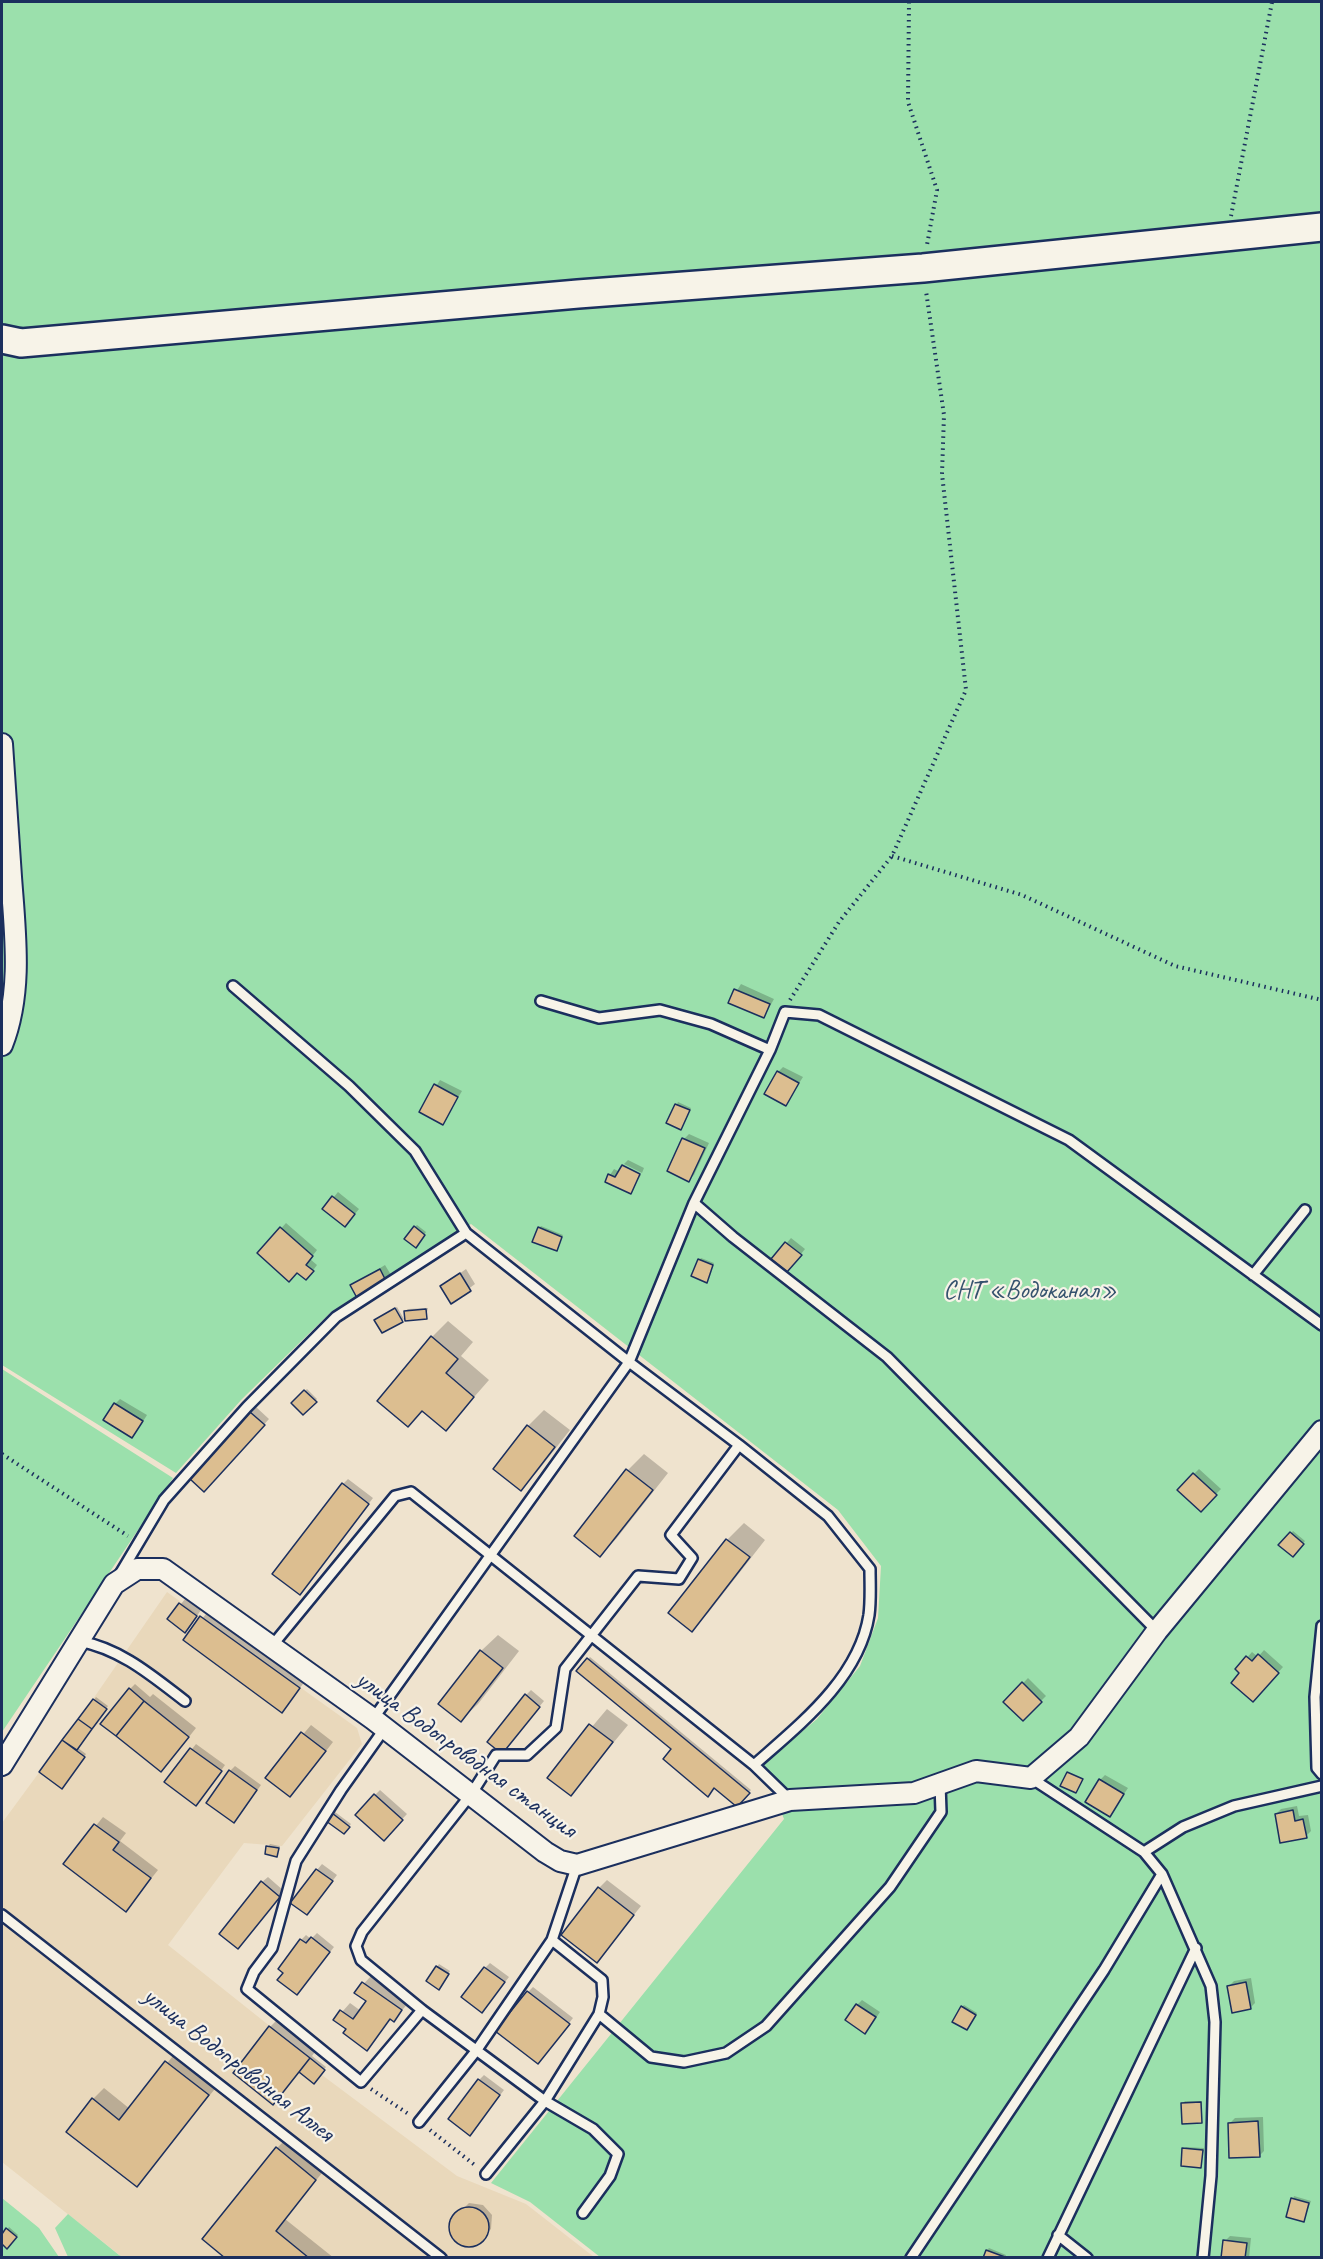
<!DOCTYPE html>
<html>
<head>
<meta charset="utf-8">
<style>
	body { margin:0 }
	#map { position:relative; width:1323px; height:2259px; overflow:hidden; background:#efe3ce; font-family:Caveat,sans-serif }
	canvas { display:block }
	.frame { position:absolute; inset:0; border:3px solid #1b2f5e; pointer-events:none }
</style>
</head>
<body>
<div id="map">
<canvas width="1323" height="2259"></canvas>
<div class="frame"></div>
</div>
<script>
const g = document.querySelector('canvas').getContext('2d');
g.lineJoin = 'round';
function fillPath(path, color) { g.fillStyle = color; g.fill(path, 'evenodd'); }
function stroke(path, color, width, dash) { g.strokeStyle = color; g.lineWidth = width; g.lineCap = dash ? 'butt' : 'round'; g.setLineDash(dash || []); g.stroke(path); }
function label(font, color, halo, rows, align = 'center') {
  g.font = font + ' Caveat,sans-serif'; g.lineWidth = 4.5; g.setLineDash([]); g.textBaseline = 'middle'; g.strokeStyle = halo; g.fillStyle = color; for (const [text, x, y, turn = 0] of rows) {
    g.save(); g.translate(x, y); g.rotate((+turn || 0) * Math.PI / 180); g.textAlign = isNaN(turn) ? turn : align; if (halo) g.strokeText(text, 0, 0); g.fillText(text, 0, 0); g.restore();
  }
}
const built = new Path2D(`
	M167,1592l190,136 5,16 -80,102 -38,-3 -76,102 157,125 -3,5 135,101 69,28 68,53h-472l-120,-95v-339l91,-124z`);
const green = new Path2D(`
	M2,2h1319v2255h-721l-70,-55 -39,-19 293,-364 -22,-54 55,-46 43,-53 18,-48 3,-52 -43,-56 -367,-286 -140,88 -89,87 -66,74 -174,-108z
	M2,1369l171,109 -171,254z
	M2,2198l37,30 20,29h-57z
	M68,2214l51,41 4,2h-55l-13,-29z`);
const shadow = new Path2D(`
	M741,984l33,15 -10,18 -34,-15z
	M783,1067l20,10 -17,27 -8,-32z
	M440,1080l22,11 -19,32 -22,-12z
	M678,1102l13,6 -8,18 -15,-4z
	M689,1134l20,9 -15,32 -5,5 -5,-41z
	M628,1160l16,8 -2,5 -18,-9z
	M623,1167l18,8 -11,17 -24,-11 8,-12 6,3z
	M338,1192l21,17 -9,11 -26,-11z
	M286,1223l31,27 -7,9 7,6 -6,8 -14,-2 -38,-18z
	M417,1225l9,7 -8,12 -3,-17z
	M541,1226l22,9 -7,15 -17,-22z
	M791,1238l14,11 -13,16 -19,-6z
	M701,1258l13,5 -6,16 -9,-19z
	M385,1265l6,10 -6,5 -33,5z
	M466,1269l9,15 -24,18 -10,-15z
	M397,1307l7,12 -2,2 -24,-3z
	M428,1308l-2,9 -21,-6 3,-2z
	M448,1321l25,21 -12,14 28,24 -43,49 -14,-92z
	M307,1389l10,10 -14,14 -10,-10z
	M120,1399l27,16 -10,16 -22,-27z
	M256,1407l13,12 -60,66 -17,-6z
	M544,1410l26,20 -33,42 -16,17 7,-63z
	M644,1454l24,19 -52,66 -16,16 28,-85z
	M1199,1469l22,20 -21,21 -21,-21z
	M348,1479l25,19 -68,90 38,-104z
	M744,1523l21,17 -57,73 -16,17 -22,-17 57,-73z
	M1293,1531l12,10 -12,14 -12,-10z
	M185,1599l16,11 -11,16 -21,-7z
	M210,1609l96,71 -24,31 -97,-71z
	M498,1635l21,16 -41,53 -17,16 -21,-16 41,-53z
	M1264,1650l19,17 -25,28 -21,-26 15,-17 6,5z
	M590,1657l161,133 -14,15 -159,-135z
	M1028,1678l18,18 -23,23 -18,-17z
	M135,1684l15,13 3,-3 43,34 -27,34 -39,-73z
	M531,1690l13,11 -42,51 24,-57z
	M96,1697l12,9 -30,42 8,6 -22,31 -23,-13z
	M607,1709l21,16 -57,69 -22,-16z
	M311,1725l22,17 -35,45 -31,-10z
	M196,1744l29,21 -24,34 -35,-17z
	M235,1766l26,19 -22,31 -9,-45z
	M1105,1775l23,13 -18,27 -10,-35z
	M380,1790l27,24 -18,19 -14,-38z
	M1297,1806l2,10 9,-1 3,16 -5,5 -30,-22 5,-5z
	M335,1812l16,12 -7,8 -16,-11z
	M103,1817l23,16 -6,8 38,29 -32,40 -61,-46z
	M270,1844l10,2 -3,9 -9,-8z
	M322,1864l15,11 -25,33 5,-38z
	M268,1877l16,14 -41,51 19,-60z
	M607,1880l34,26 -44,55 2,-73z
	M317,1933l17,14 -32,41 -17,-15 16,-33 5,-5 5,4z
	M490,1963l19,14 -22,28 -2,-37z
	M439,1964l11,7 -9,15 -13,-5z
	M372,1975l37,27 -15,18 -3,-2 -24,31 -32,-29 15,-17 11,8 7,-10 -12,-9z
	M1251,1978l4,25 -5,5 -21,-22 5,-5z
	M533,1987l40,31 -30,39 -15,-65z
	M862,2000l18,12 -10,15 -13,-22z
	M964,2005l13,8 -8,14 -7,-20z
	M278,2019l39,30 -5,7 14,11 -12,15 -14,-11 -27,32 -3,-76z
	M177,2051l42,33 -83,101 -43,-86 11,-11 26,21z
	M484,2075l20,15 -29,38 4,-48z
	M1185,2101h17l-1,21 -18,-19z
	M1263,2117l1,34 -5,5 -29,-33 5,-5z
	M288,2137l38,31 -41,51 49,39h-107l50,-110z
	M1186,2147l18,1 -3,18 -17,-17z
	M1294,2196l17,5 -7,19 -16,-4z
	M469,2203l14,2 9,10 -1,14 -16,15 -14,-1 -9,-10 1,-14z
	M9,2227l9,8 -11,12 -5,-5v-6z
	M1230,2236l21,2 -2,20h-26l2,-17z
	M989,2248l17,7 -1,3 -18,-8z`);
const building = new Path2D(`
	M734,989l36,15 -6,14 -36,-15z
	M777,1071l22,12 -13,23 -22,-12z
	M434,1084l24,13 -15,28 -24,-13z
	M675,1104l15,6 -9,20 -15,-7z
	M682,1138l23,10 -16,34 -22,-11z
	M622,1165l18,9 -9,20 -26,-12 3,-8 7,3z
	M332,1196l23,18 -10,13 -23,-18z
	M414,1226l11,9 -9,13 -12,-9z
	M280,1227l33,29 -7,9 8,6 -8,9 -9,-7 -8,9 -32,-29z
	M538,1227l24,10 -5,14 -25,-9z
	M785,1242l17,13 -15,17 -16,-13z
	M698,1259l15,6 -6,18 -16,-7z
	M380,1269l6,12 -29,17 -7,-13z
	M460,1273l11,18 -20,13 -11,-18z
	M395,1308l8,14 -21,11 -8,-13z
	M426,1309l1,10 -22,2 -1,-10z
	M431,1336l27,23 -12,14 28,24 -28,34 -24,-20 -14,16 -31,-26z
	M304,1390l13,12 -14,13 -12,-12z
	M114,1403l29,18 -11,17 -29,-18z
	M250,1412l15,13 -61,67 -14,-13z
	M527,1425l28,22 -34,44 -28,-22z
	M626,1469l27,21 -53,67 -26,-21z
	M1193,1473l24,22 -16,17 -24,-22z
	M342,1483l27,21 -69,91 -28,-21z
	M1290,1532l14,12 -11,13 -15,-12z
	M726,1539l24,18 -58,75 -24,-19z
	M179,1603l18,13 -12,17 -18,-14z
	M200,1616l100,72 -18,25 -99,-73z
	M480,1650l23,18 -42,54 -23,-18z
	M1258,1654l21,19 -26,29 -22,-19 8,-10 -4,-4 11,-13 6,5z
	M587,1658l163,135 -13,14 -23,-19 -6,9 -45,-38 8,-10 -95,-78z
	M1022,1682l20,20 -19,19 -20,-19z
	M129,1688l15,13 -28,35 -16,-12z
	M525,1694l15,13 -38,47 -15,-12z
	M93,1699l14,10 -15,20 -14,-10z
	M144,1701l45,36 -28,35 -45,-36z
	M78,1719l14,10 -15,21 -15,-10z
	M589,1724l24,18 -42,54 -24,-18z
	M301,1732l25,19 -36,46 -25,-19z
	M62,1740l23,17 -23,32 -23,-17z
	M190,1748l32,23 -26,35 -32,-24z
	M229,1770l28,20 -23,33 -28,-20z
	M1067,1772l16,7 -7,14 -16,-7z
	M1099,1779l25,15 -14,23 -25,-15z
	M374,1794l29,26 -19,21 -29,-26z
	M1293,1810l2,11 8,-2 4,19 -27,5 -5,-29z
	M332,1813l18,14 -6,7 -18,-13z
	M94,1824l25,18 -6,8 38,28 -25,34 -63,-48z
	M266,1846l13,2 -2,9 -12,-3z
	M316,1869l17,12 -26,34 -17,-12z
	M261,1881l19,16 -42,52 -19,-15z
	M598,1887l36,28 -37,48 -36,-28z
	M311,1937l19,15 -33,43 -20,-15 6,-7 -5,-4 22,-30 6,4z
	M436,1966l13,8 -10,16 -13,-9z
	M484,1967l21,15 -23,31 -21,-16z
	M362,1982l40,28 -8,12 -4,-3 -23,32 -24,-18 3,-4 -13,-9 7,-10 13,9 13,-18 -12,-8z
	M1246,1982l5,27 -19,4 -5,-27z
	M527,1991l43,33 -32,40 -43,-33z
	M856,2004l20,13 -11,17 -20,-14z
	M961,2006l15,9 -9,15 -15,-8z
	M269,2026l41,32 -37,47 -40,-32z
	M310,2058l15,12 -11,14 -15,-12z
	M165,2061l44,34 -72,92 -71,-55 26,-34 27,22z
	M478,2079l22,16 -30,41 -22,-17z
	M1201,2102l1,21 -20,1 -1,-21z
	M1258,2121l2,36 -31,1 -1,-35z
	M276,2147l40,33 -40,51 33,27h-84l-23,-19z
	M1182,2148l21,2 -2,18 -20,-2z
	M1291,2198l18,5 -5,19 -18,-5z
	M449 2227a20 20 0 1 1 40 0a20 20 0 1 1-40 0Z
	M6,2228l11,9 -10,12 -5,-5v-10z
	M1223,2240l24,3 -2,15h-24z
	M986,2250l19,7v1h-22z`);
const path = new Path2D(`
	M909,2l-1,100 29,88 -10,55
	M1231,216l41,-214
	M892,856l130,39 153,71 147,34
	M790,1000l49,-78 53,-66 74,-166 -24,-216 2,-59 -18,-124
	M2,1454l126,82
	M371,2089l39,26
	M430,2130l46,36`);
const lane = new Path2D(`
	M233,986l116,100 66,65 51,82
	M541,1001l58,17 61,-8 51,14 59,26
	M694,1203l39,34 154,120 270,274
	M1253,1275l52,-65
	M739,1445l89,71 42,53c0,15 1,31 -1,46 -10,64 -70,110 -115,150
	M120,1574l44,-74 83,-93 89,-90 130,-84 163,129 65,-159 76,-153 15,-38 34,3 250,125 253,185
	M1322,1626l-7,71 2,71 5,6
	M79,1641c42,8 72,34 106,60
	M271,1647l124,-151 16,-4 343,273 36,35
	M373,1719l256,-357 110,83 -68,90 21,23 -13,21 -41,-3 -73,93 -9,59 -29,27h-31l-24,38 -110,139 -6,14 5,14 61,50 123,91 48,28 25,25 -8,22 -27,37
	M385,1728l-44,62 -45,71 -24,87 -18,24 -7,17 114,93 61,-72
	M1031,1778l113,74 39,-25 51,-21 88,-20
	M1144,1852l18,22 49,112 4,36 -4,154 -8,82
	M2,1915l439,343
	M599,2014l52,43 33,5 42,-9 40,-27 124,-139 51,-75 -1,-28
	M419,2122l57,-71 76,-111 25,-75
	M486,2174l59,-73 54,-87 4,-17 -1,-17 -50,-40
	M1058,2235l29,23
	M911,2258l193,-288 58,-96
	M1048,2258l148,-310`);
const street = new Path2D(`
	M2,744c3,44 6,88 9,133 4,55 12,115 -9,168
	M2,1765l112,-181 23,-15h26l210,150 172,133 15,9 17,4 213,-65 124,-7 62,-22 55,7 48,-41 78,-106 165,-200`);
const secondary = new Path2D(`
	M2,339l19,4 557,-49 345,-26 399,-41`);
const parkNames = [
	["СНТ «Водоканал»",1030,1291]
];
const streetNames = [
	["улица Водопроводная станция",466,1755,36],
	["улица Водопроводная Аллея",238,2065,38]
];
fillPath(built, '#e9d8bb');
fillPath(green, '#9be0ac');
fillPath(shadow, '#0003');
fillPath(building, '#dcbe90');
stroke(building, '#1b2f5e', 1.5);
stroke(lane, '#1b2f5e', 14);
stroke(street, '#1b2f5e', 24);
stroke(secondary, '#1b2f5e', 32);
stroke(path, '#1b2f5e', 4, [1.5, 4.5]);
stroke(lane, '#f7f3e8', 9);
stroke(street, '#f7f3e8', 20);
stroke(secondary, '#f7f3e8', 27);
label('26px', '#35526e', '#f7f3e8', parkNames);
label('26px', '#1b2f5e', '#f7f3e8', streetNames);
</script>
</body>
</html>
